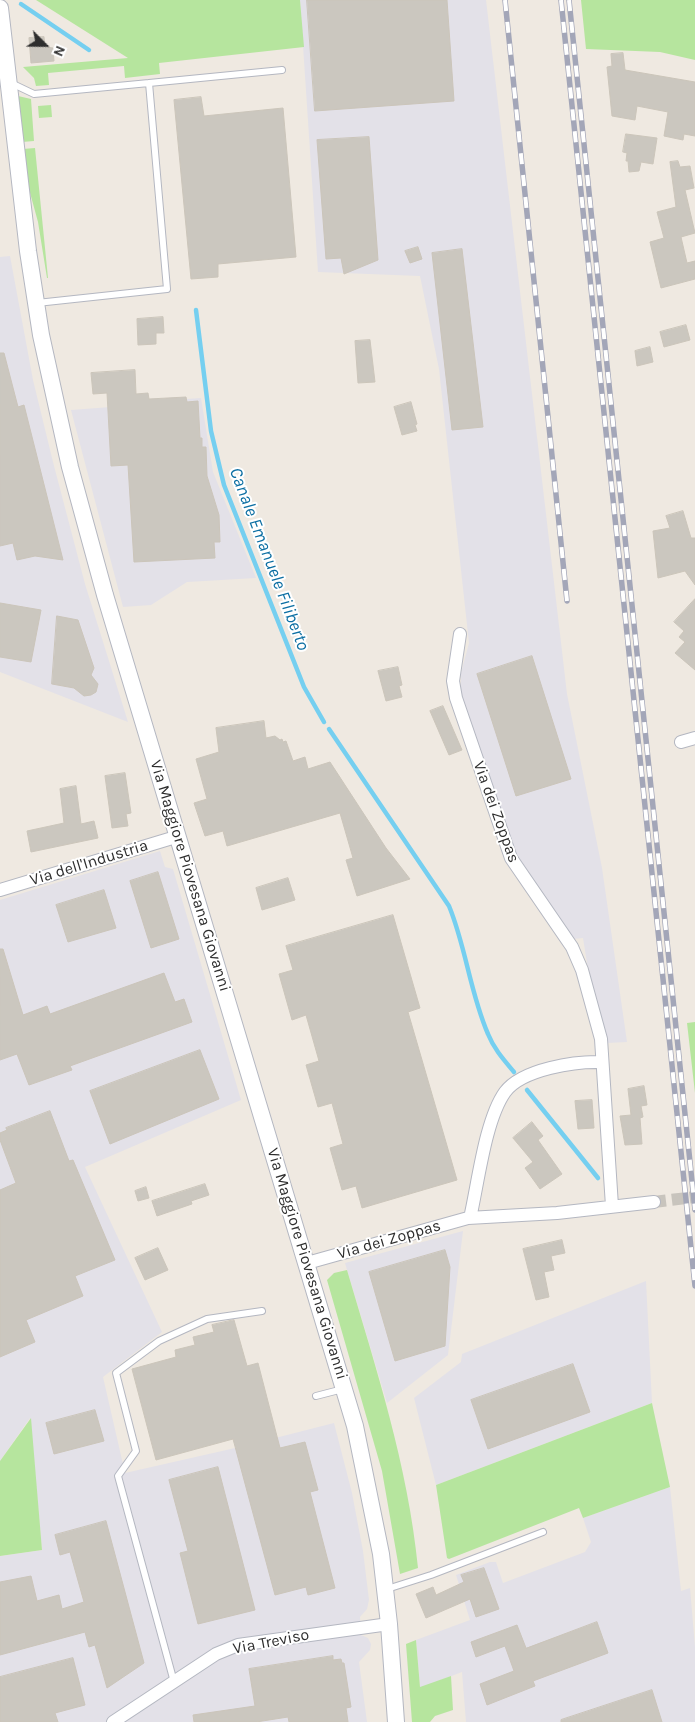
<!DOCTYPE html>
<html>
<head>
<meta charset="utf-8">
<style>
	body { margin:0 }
	#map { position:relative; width:695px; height:1722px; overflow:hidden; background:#efe9e1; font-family:Karla,sans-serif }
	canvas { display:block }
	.north { position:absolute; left:20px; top:20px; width:50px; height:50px; -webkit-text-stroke:4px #fff; paint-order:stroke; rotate:113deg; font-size:14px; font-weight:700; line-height:20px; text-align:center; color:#2e2e2e }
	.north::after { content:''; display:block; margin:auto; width:18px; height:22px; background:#2e2e2e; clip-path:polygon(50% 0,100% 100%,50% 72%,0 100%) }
</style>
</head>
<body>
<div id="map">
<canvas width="695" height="1722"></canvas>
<div class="north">N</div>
</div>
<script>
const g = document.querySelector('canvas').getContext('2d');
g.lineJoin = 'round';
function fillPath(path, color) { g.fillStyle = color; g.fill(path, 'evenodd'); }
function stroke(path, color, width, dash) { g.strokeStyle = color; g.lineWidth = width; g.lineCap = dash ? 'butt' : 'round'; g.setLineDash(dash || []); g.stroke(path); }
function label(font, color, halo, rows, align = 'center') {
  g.font = font + ' Karla,sans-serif'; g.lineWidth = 4; g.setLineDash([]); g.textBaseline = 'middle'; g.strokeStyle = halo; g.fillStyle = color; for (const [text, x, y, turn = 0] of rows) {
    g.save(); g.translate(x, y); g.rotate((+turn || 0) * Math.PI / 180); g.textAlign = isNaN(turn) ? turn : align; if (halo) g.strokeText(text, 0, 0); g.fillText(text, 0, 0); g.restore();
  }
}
const industrial = new Path2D(`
	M300,0h186l81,694 35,174 25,174 -20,1 -20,-80 -4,-25 -10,1 -55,-79 -57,-167v-20l8,-30 -30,-274 -19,-93 -102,-4z
	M10,256l23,124 20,82 32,122 43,138 -128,-50v-415z
	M148,393l1,6 37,-2 1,2 14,-1 12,74 43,106 -69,4 -36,23 -28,2 -52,-197 53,-4 14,-12z
	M160,851l5,16 8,2 68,231 -156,67 77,165 -59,45 22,96 119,-27 90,-23 18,70 11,58 6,49 -2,9 -7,8 1,18 7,3 3,6 -1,6 -11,12 8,60h-367v-166l42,-6 -12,-132 -30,43v-561z
	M463,1231l-15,124 -61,48 -42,-140z
	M646,1281l6,122 -216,82 -22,-87 47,-36 1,-8z
	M670,1487l11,104 9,-3 5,59v75h-229l-4,-50 -42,16 -4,-48 54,-20 -14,-45 34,-13h6l7,21 82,-31 6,-10 -8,-24z`);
const green = new Path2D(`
	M36,0h264l4,47 -145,16 1,11 -35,4 -1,-12 -76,7 1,12 -13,1 -2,-8 -11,-11 105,-9z
	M581,0h114v60l-35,-8 -74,-3z
	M18,96l13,3 3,42 -12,1z
	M51,105l1,12 -13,1 -1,-12z
	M35,148l13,130h-1l-9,-56 -9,-33 -6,-40z
	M695,1022v71l-8,-70z
	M347,1270c29,99 61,195 71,298l-18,6 -18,-103 -55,-191 7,-7z
	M652,1403l18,84 -87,31 -4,-10 -130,51 -2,-1 -11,-73z
	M31,1418l11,132 -42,6v-95z
	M416,1640l4,47 31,-11 2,34 -18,6 -5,6h-18l-6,-78z`);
const stream = new Path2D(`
	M21,4l68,46
	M196,310l15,121 13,54 80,202 20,35
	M329,729l120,177c17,41 21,87 39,128 6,15 16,26 26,38
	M527,1090l71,88`);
const building = new Path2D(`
	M307,0h140l7,101 -139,10z
	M44,37l1,10 8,1 1,13 -23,2 -2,-25z
	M623,53l2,17 70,12v54l-11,-2 -1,6 -19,-4 4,-24 -31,-6 -2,14 -23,-4 -5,-49 5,-1 -1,-12z
	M201,97l3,19 79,-8 13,149 -78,7v13l-27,2 -17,-179z
	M626,134l31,4 -4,26 -12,-2 -2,9 -10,1 -1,-11h-2l1,-8 -4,-1z
	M369,137l9,123 -34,14 -3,-16 -15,1 -9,-119z
	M678,161l2,6 10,-1 4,22 -9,2 10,43 -14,4 6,26 8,-2v18l-34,9 -11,-46 14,-4 -7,-26 19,-5 -6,-45z
	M418,247l4,12 -12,4 -5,-12z
	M462,249l21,178 -31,3 -20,-177z
	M163,317l1,16h-8v11l-18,1 -1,-26z
	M686,325l4,15 -26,7 -4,-15z
	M370,340l5,42 -17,1 -3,-42z
	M650,347l3,15 -16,4 -2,-15z
	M0,353h4l14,54 6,-2 39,155 -28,-4 -18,4 -4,-17 -13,3z
	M135,370l1,24 12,-1 1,6 37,-2 1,5 11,-1 2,37h2v9h4l1,29 12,39 1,27h-6l1,16 -81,4 -6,-97 -17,1 -4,-73 -14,1 -2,-21z
	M411,402l6,22 -2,1 2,6 -15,4 -8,-28z
	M683,511l8,27h4v47l-10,-14 -27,7 -5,-47 17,-3 -4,-12z
	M695,599v71l-20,-17 10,-11 -6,-5 5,-6 -10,-9z
	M0,603l41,7 -10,52 -31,-5z
	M57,616l21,4 16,48 -3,7 7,9 -2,8 -5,3 -7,1 -10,-8 -22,-4z
	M532,656l39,123 -55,17 -39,-122z
	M398,667l4,18 -3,1 3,11 -16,4 -8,-30z
	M443,706l19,44 -13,5 -19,-44z
	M264,721l2,17 9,-2 5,4 2,-1 1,3 3,-1 7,20 12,-4 3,12 22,-7 56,86 24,31 -53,17 -11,-36 7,-2 -13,-45 -113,33 -4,-15 -18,5 -11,-33 13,-4 -11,-40 23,-7 -3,-24z
	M125,773l6,40 -5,1 2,12 -16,2 -7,-52z
	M76,786l5,38 13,-3 4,17 -67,14 -4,-21 37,-8 -4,-34z
	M158,872l21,67 -28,9 -21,-67z
	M288,878l7,22 -33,10 -6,-22z
	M104,890l12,38 -48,14 -12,-37z
	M393,915l27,93 -12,4 49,168 -95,28 -6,-22 -14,4 -12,-42 13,-4 -11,-41 -14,4 -12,-42 13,-4 -13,-46 -14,5 -13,-46 14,-4 -7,-24z
	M0,949h3l20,66 24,-9 3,8 114,-41 11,29 9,-3 8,23 -122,44 2,4 -43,15 -12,-31 -17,6z
	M200,1050l19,49 -109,45 -20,-53z
	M644,1086l3,19 -6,1 2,11 -3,1 2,26 -17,1 -5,-29 11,-1 -3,-26z
	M592,1100l2,28 -16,1 -3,-28z
	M50,1111l19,50 4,-1 42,100 -40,16 8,20 -57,24 9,22 -35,15v-167l16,-7 -16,-43v-7l7,-3 -1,-2z
	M532,1122l11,14 -5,4 24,34 -22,15 -15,-21 8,-6 -20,-24z
	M205,1184l4,11 -18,6 1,3 -35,12 -5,-15z
	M146,1187l3,11 -11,3 -3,-10z
	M562,1240l3,13 -14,3 3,14 -10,2 5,25 -13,3 -13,-51z
	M158,1248l10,22 -23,10 -10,-22z
	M445,1250l5,17 -5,79 -50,15 -26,-89z
	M234,1320l13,46 11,-3 22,85 25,-6 13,48 -8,2 25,96 -27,7 -2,-8 -31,8 -42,-156 -77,21 -24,-91 44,-12 -1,-7 20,-5 -2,-8 21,-5 -2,-7z
	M573,1364l17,48 -102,37 -17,-49z
	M95,1410l9,31 -50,13 -8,-31z
	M218,1467l37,143 -57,14 -18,-71 8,-2 -19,-71z
	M106,1521l38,142 -37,25 -12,-43 -6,2 -4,-15 -85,23v-73l31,-6 6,25 22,-6 3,14 22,-7 -14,-50 -10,3 -5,-20z
	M484,1568l15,41 -23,8 -6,-18 -44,19 -10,-24 17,-7 3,8 28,-13 -3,-7z
	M597,1622l11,31 -75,28 2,5 -48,19 -7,-21 34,-13 -9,-25 -29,11 -5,-15 46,-17 9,23z
	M333,1656v4l8,-1 1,4h2l7,44 -5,1 2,14h-59l-1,-5 -32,5h-62l-1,-7 62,-9 -6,-37z
	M73,1658l12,47 -30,8 3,9h-58v-45z
	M652,1690l10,32h-101v-2z`);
const minorTunnel = new Path2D(`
	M654,1202l41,-5`);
const service = new Path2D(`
	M11,83l23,11 115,-11
	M37,303l130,-14 -18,-206 133,-13
	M316,1396l27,-7
	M387,1589l44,-14 112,-43
	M174,1682l-56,-206 18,-25 -20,-78 43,-32 48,-22 55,-8`);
const minor = new Path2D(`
	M460,634l-7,47 3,17 55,160 61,89 10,23 19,69 11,167
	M681,742l14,-4
	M0,890l179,-54
	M470,1218c8,-34 15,-98 35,-126 17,-23 71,-31 97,-30
	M307,1263l161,-45 89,-5 97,-11
	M113,1722l103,-68 22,-9 151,-21`);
const tertiary = new Path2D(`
	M0,8l28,243 13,84 29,132 35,128 250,831 26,128 8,70 7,98`);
const rail = new Path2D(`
	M505,0l62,601
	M561,0l134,1286
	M569,0l126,1210`);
const streetNames = [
	["Via dei Zoppas",496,812,70],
	["Via dell'Industria",89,863,-17],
	["Via Maggiore Piovesana Giovanni",190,876,73],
	["Via dei Zoppas",389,1240,-16],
	["Via Maggiore Piovesana Giovanni",307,1264,73],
	["Via Treviso",271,1642,-11]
];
const waterNames = [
	["Canale Emanuele Filiberto",269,559,69]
];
fillPath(industrial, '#e3e1e8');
fillPath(green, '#b6e59e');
stroke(stream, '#75cff0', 4.5);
fillPath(building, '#cbc7bf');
stroke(building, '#cbc5ba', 1);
stroke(minorTunnel, '#c8c4bd', 12, [12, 6]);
stroke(service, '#b4b7c1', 8);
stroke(minor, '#b4b7c1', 14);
stroke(tertiary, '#b4b7c1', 18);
stroke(service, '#fff', 6);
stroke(minor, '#fff', 12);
stroke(tertiary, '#fff', 16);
stroke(rail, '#a3a6b8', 5.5);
stroke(rail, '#fff', 4, [11]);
label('16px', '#2e2e2e', '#fff', streetNames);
label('italic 18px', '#0d6fa3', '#fff', waterNames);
</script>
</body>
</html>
